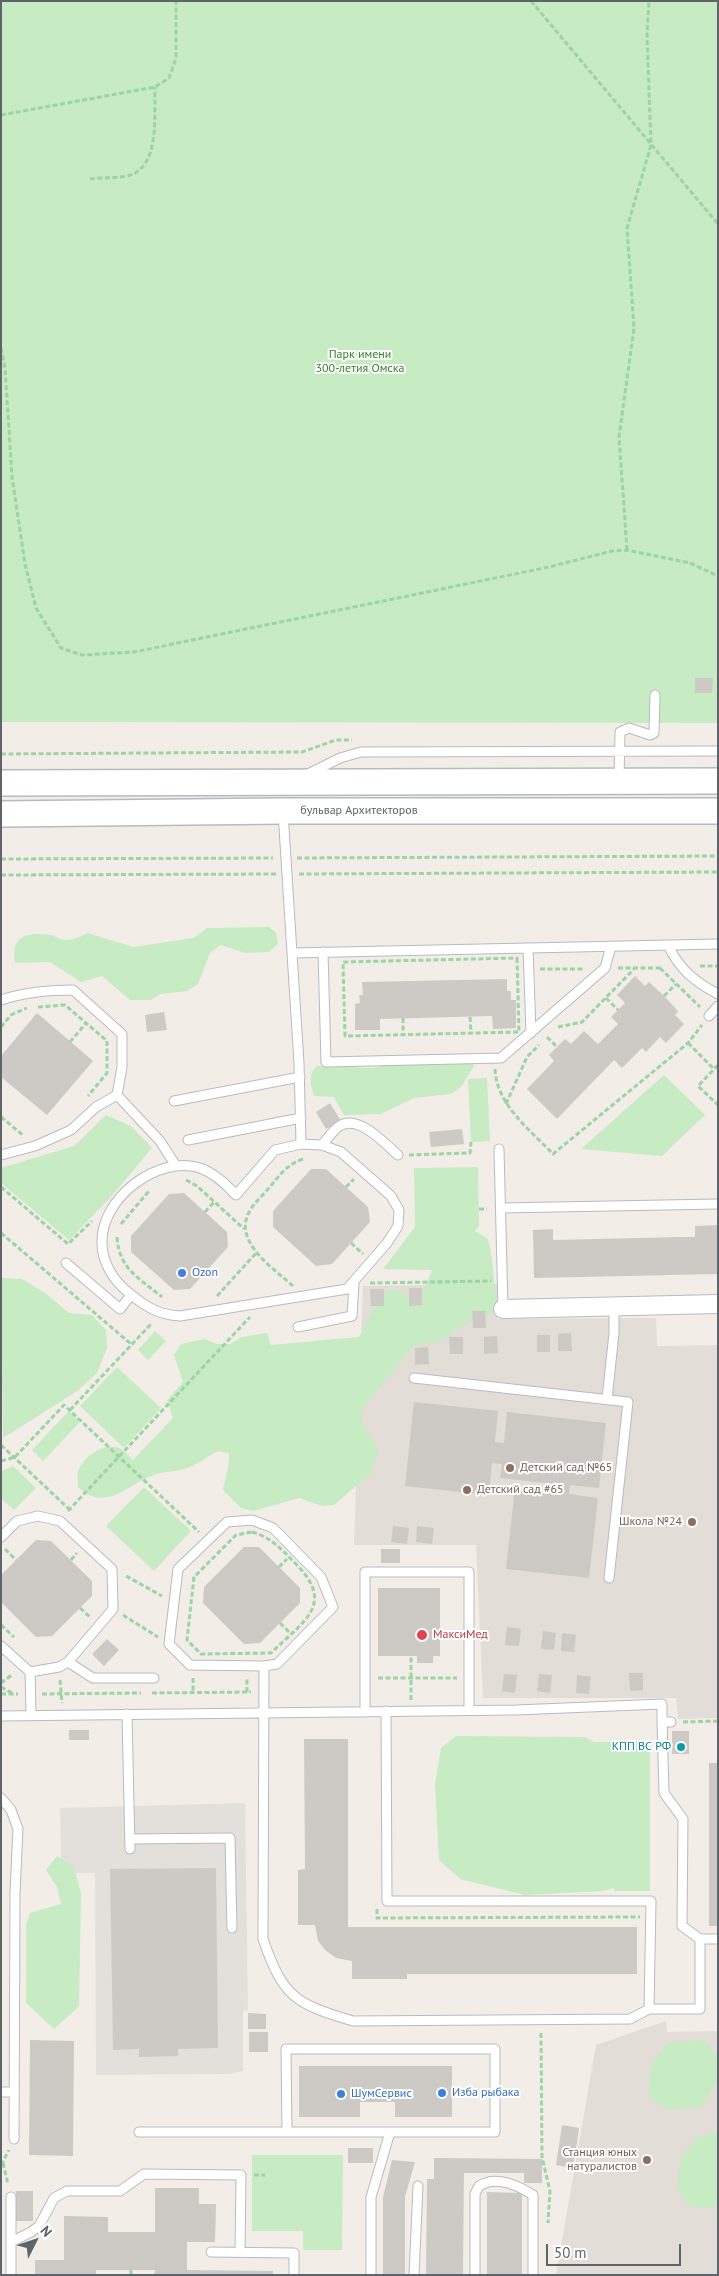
<!DOCTYPE html>
<html>
<head>
<meta charset="utf-8">
<style>
	body { margin:0 }
	#map { position:relative; width:719px; height:2276px; overflow:hidden; background:#f2eee7; font-family:"PT Sans",sans-serif }
	canvas { display:block }
	.frame { position:absolute; inset:0; border:2px solid #5e6469; pointer-events:none }
	.north { position:absolute; left:10px; top:2216px; width:50px; height:50px; -webkit-text-stroke:4px #fff; paint-order:stroke; rotate:49deg; font-size:14px; font-weight:700; line-height:20px; text-align:center; color:#5e6469 }
	.north::after { content:''; display:block; margin:auto; width:18px; height:22px; background:#5e6469; clip-path:polygon(50% 0,100% 100%,50% 72%,0 100%) }
	.scale { position:absolute; left:546px; top:2244px; width:135px; height:22px; box-sizing:border-box; border:2px solid #5e6469; border-top:0; padding-left:6px; font-size:15px; line-height:18px; white-space:nowrap; color:#5e6469; -webkit-text-stroke:4px #fff; paint-order:stroke }
</style>
</head>
<body>
<div id="map">
<canvas width="719" height="2276"></canvas>
<div class="frame"></div>
<div class="north">N</div>
<div class="scale">50 m</div>
</div>
<script>
const g = document.querySelector('canvas').getContext('2d');
g.lineJoin = 'round';
function fillPath(path, color) { g.fillStyle = color; g.fill(path, 'evenodd'); }
function stroke(path, color, width, dash) { g.strokeStyle = color; g.lineWidth = width; g.lineCap = dash ? 'butt' : 'round'; g.setLineDash(dash || []); g.stroke(path); }
function label(font, color, halo, rows, align = 'center') {
  g.font = font + ' "PT Sans",sans-serif'; g.lineWidth = 4; g.setLineDash([]); g.textBaseline = 'middle'; g.strokeStyle = halo; g.fillStyle = color; for (const [text, x, y, turn = 0] of rows) {
    g.save(); g.translate(x, y); g.rotate((+turn || 0) * Math.PI / 180); g.textAlign = isNaN(turn) ? turn : align; if (halo) g.strokeText(text, 0, 0); g.fillText(text, 0, 0); g.restore();
  }
}
const industrial = new Path2D(`
	M245,1803l3,207 -5,1v60l-14,3 -133,1 -1,-202h-34l-1,-65z`);
const education = new Path2D(`
	M497,1284v35l159,-1 1,28 61,-1v373l-40,1 -2,-21h-193l-7,-153h-122l9,-259z
	M666,2021l1,11 51,-1v244h-162l40,-230z`);
const green = new Path2D(`
	M1,1h717v722l-717,-1z
	M268,927l8,5 2,12 -9,8 -24,1 -24,-8 -11,8 -12,31 -11,7 -27,3 -9,6h-21l-28,-24 -21,6 -31,-20 -35,1c-5,-28 13,-31 36,-28 5,1 9,5 14,5 9,0 15,-3 23,-7l45,14 61,-9 13,-10z
	M471,1061l3,5 -13,21 -10,7 -37,4 -33,16 -37,1 -10,-18 -20,-1c-3,-11 -7,-22 3,-30l55,2 23,-5z
	M664,1075l41,40 -43,41 -81,-7z
	M487,1078l3,63 -19,1 -3,-63z
	M106,1115l25,11 21,22 -42,50 -41,42 -68,-57v-15l73,-22z
	M478,1167l1,59 -4,5 13,8c6,24 6,47 9,72l-28,11 -29,19 -27,5 -20,24 -30,38 -2,13 18,30 -8,22 -37,32 -12,1 -23,-8 -46,13 -12,-3 -18,-18c2,-13 7,-24 6,-37l-11,-2c-10,5 -20,13 -30,17 -11,4 -24,3 -34,7 -28,10 -48,38 -76,12 0,-5 -1,-12 0,-16 6,-15 27,-30 43,-22 4,2 9,8 12,11l40,-42 -6,-18 16,-18 -9,-27 7,-11 24,-5 12,5h13l12,-7 25,-4 4,12 88,-8 20,-40 9,-7 13,2 10,8 12,-6 9,-24 -49,-1 32,-42 -1,-59z
	M1,1278l21,1 23,14 24,20 23,2 14,15 1,18 -10,25 -21,19 -73,46z
	M155,1331l11,10 -18,19 -10,-10z
	M117,1367l44,41 -37,40 -44,-42z
	M69,1411l11,11 -37,39 -11,-11z
	M13,1466l23,22 -22,22 -13,-11v-28z
	M144,1487l47,44 -37,40 -48,-45z
	M456,1736l129,1 9,5h56v149h-36v-3l-11,3 -78,4 -65,-16 -21,-19 -4,-76 6,-36z
	M57,1856l17,11 7,27 -2,112 -25,23 -28,-26v-78l4,-12 31,-9 -4,-17 -11,-17z
	M703,2040l15,16 -1,25 -16,27 -34,1 -19,-13 4,-33 16,-20z
	M718,2132v74l-9,2 -19,-1 -13,-17 4,-32 15,-20z
	M252,2155h91l-1,95h-39v-19h-51z`);
const building = new Path2D(`
	M695,678h18l-1,15h-17z
	M635,976l10,10 4,-4 15,14 14,15 -3,4 9,9 -18,19 -6,-6 -14,15 -4,-4 -20,20 -8,-8 -57,59 -30,-30 27,-28 -5,-6 16,-16 6,5 13,-13 14,13 20,-20 -7,-7 14,-14 -8,-8z
	M507,979v12h4v9h5v28l-23,1 -1,-13 -112,3v11h-25v-26l5,-1 -1,-8h4l-1,-13z
	M164,1012l3,18 -20,2 -2,-17z
	M37,1013l56,48 -46,54 -46,-38v-21z
	M330,1103l11,18 -15,8 -10,-17z
	M462,1129l2,15 -33,3 -2,-15z
	M311,1169h15l42,38 2,15 -38,42 -16,2 -43,-39v-16z
	M184,1193l43,39 1,15 -38,42 -16,1 -43,-38v-16l38,-42z
	M718,1225v49l-184,4 -1,-48 20,-1v11l126,-3h16v-11z
	M409,1288h13v17l-13,1z
	M370,1289h14v17h-13z
	M472,1311h13l1,17h-13z
	M571,1333l1,18h-14v-17z
	M537,1335h13v17h-13z
	M497,1336l1,17 -14,1v-17z
	M449,1337h14v17h-13z
	M428,1347l1,17 -14,1v-17z
	M414,1402l84,9 -3,31 9,1 3,-31 99,11 -7,65 -29,-3 -1,9 29,4 -9,80 -83,-9 9,-81 30,4 1,-9 -46,-5 2,-14 -10,-1 -3,32 -84,-9z
	M393,1526l16,2 -2,16 -16,-2z
	M417,1526l17,2 -2,16 -16,-2z
	M36,1540l15,1 41,40v15l-40,40 -16,1 -35,-35v-27z
	M244,1547h15l41,41v15l-40,40 -16,1 -41,-41 1,-16z
	M381,1549h19v14h-19z
	M378,1588h62v68h-7v7h-16v-7h-39z
	M507,1627l14,2 -2,17 -14,-1z
	M543,1631l13,2 -2,17 -13,-1z
	M562,1633l14,2 -2,17 -13,-1z
	M107,1639l12,11 -15,16 -12,-12z
	M629,1673h14v17l-13,1z
	M504,1674l13,1 -2,18 -13,-2z
	M539,1674l13,1 -2,18 -13,-2z
	M577,1675l14,2 -2,17 -13,-1z
	M69,1730h20v10h-20z
	M672,1731h17v23h-17z
	M304,1739h44v188h289v47h-230v5h-55v-18l-16,-3 -11,-8 -7,-9 -3,-16h-17v-55l7,-1z
	M709,1763h9v163h-9z
	M216,1868l2,180 -40,1v7l-39,1v-8l-26,1 -3,-181z
	M248,2013l18,1v15h-18z
	M249,2032h19v20h-19z
	M30,2040l44,1 -1,115 -44,-1z
	M299,2066h153v51h-57v-15h-35v15h-61z
	M562,2125l17,3 -6,40 -17,-3z
	M348,2148h25v15h-25z
	M434,2158l108,1v24h-18v-10h-60l-1,102h-37l1,-96h7z
	M392,2160l23,2 -10,35v78h-22v-78z
	M155,2188h44v16h17l-1,38h-28v28l86,1v4h-119l1,-5h-59v5h-61v-15h29v-44l44,1v15h47z
	M16,2191h17v30h-17z
	M487,2192l35,1v82h-35z`);
const path = new Path2D(`
	M531,1l187,223
	M1,115l154,-28 14,-9 7,-20v-57
	M90,179c13,-2 32,0 43,-5 27,-12 21,-61 22,-87
	M1,348l4,20 7,109 13,87 11,44 25,40 21,7 52,-3 415,-85 63,-16 15,-1 63,13 28,13
	M627,550l-8,-113 15,-109 -7,-100 24,-83 -4,-112 2,-32
	M1,754l301,-2 34,-12h16
	M297,858l421,-2
	M1,859l272,-1
	M299,874l419,-2
	M1,875l275,-1
	M517,958l2,74 -174,4 -2,-74z
	M700,966h18
	M618,968h44
	M660,968l40,39
	M540,969h44
	M664,996l12,-12
	M606,998l12,12
	M38,1007l27,-2 42,36v32l-19,23
	M470,1017l1,16
	M403,1018v16
	M1,1027l10,-12 16,-7
	M558,1027l24,-5 52,-53
	M547,1037l10,10
	M70,1042l16,-19
	M688,1043l26,26
	M718,1065l-20,21 20,19
	M495,1069c1,35 35,61 58,85l135,-111 14,-18
	M506,1104l21,-47 12,-12
	M1,1117l23,19
	M409,1155l61,-2 1,-11
	M186,1180l11,6 47,43
	M1,1187l67,57 24,-23
	M346,1187l8,-8
	M479,1209h8
	M205,1212l9,-10
	M121,1224l28,-33
	M1,1233l130,111
	M117,1237c2,32 22,41 45,60
	M351,1243l12,11
	M370,1283l121,-2
	M293,1286c-20,-18 -63,-46 -42,-77 5,-8 12,-14 18,-21 10,-12 18,-24 34,-29
	M217,1296l40,-44
	M70,1410l82,-87
	M1,1445l69,65
	M1,1461l14,-4 49,-52 135,127
	M68,1511l182,-194
	M252,1532c20,6 28,16 43,31 42,42 8,58 -24,90l-70,1 -14,-14 7,-63 42,-42z
	M5,1549l11,11
	M71,1560l6,-7
	M279,1567l8,-8
	M126,1576l36,20
	M80,1608l10,9
	M123,1615l35,22
	M280,1623l10,10
	M1,1625l13,12
	M193,1678v15
	M378,1678h79
	M60,1680l2,23
	M1,1683l12,-9
	M1,1687l13,7
	M247,1692v-14
	M152,1693l99,-1
	M1,1694h17
	M42,1694l99,-1
	M411,1700v-44
	M683,1722l35,-1
	M377,1909v9l263,-1
	M541,2033l1,124 8,34 -2,32
	M3,2163l5,21
	M1,2165l8,-15
	M254,2175h11
	M131,2275v-5`);
const lane = new Path2D(`
	M306,775l34,-17 21,-6 357,-1
	M619,781l1,-49 9,-4 21,7 4,-2 1,-38
	M283,812l16,251 2,81
	M668,945c11,24 27,37 50,49
	M528,948l3,85
	M323,952l3,110 175,-4 104,-90 6,-22
	M292,953l426,-9
	M1,1000c24,-8 47,-10 72,-10l49,44v33l-5,28 43,46 16,25
	M709,1016l9,-10
	M174,1101l126,-24
	M188,1140l113,-22
	M301,1144l21,1 19,7 50,44 8,14 -1,16 -11,17 -40,46 -167,27c-21,-1 -34,-9 -51,-23 -15,-12 -28,-31 -27,-52 0,-43 55,-86 98,-73 14,5 26,16 36,27l39,-45z
	M322,1145c5,-6 10,-13 16,-18 19,-15 47,17 60,28
	M499,1149l4,160
	M1,1155l34,-9 36,-16 25,-23 21,-12
	M501,1208l217,-4
	M66,1263l54,46 11,-14
	M298,1327l54,-11 2,-33
	M414,1378l214,24 -19,176
	M607,1399l7,-66v-27
	M252,1520l21,8 48,49 12,30 -56,57 -13,2 -74,-1 -21,-21 9,-75 49,-47z
	M1,1537l16,-16 21,-5 22,5 52,48 1,40 -45,53 -9,5 -29,5 -29,-26
	M68,1662l25,16h61
	M264,1666l-1,273c20,58 32,65 90,82l277,-2 19,-10 2,-108h-264l-1,-190
	M30,1672l1,43
	M365,1712v-140h104v138
	M127,1714l3,135
	M1,1716l515,-6 146,-6v18h9
	M662,1722l2,71 19,26 -1,107 18,13
	M1,1798l10,12 7,19 -3,64 -1,246
	M130,1839l100,-1 2,90
	M649,2009h51v-70h18
	M1,2092h13
	M139,2132h356v-83h-209l1,83
	M11,2242l20,-10 8,-6 15,-28 13,-7h53l24,-17 97,1 -1,77
	M211,2252l83,1v22
	M11,2275v-78
	M371,2275v-78l19,-65
	M414,2275l4,-89
	M475,2275v-81l4,-8c17,-11 40,0 54,9v80`);
const street = new Path2D(`
	M503,1309l215,-5`);
const secondary = new Path2D(`
	M1,783l717,-2
	M1,814l282,-3h435`);
const markers = [
	[182,1273,5,"#3f7fe0"],
	[510,1468,5,"#8d6e63"],
	[467,1490,5,"#8d6e63"],
	[692,1522,5,"#8d6e63"],
	[422,1635,6,"#e0444e"],
	[681,1747,5,"#0f9aa8"],
	[442,2093,5,"#3f7fe0"],
	[341,2094,5,"#3f7fe0"],
	[647,2160,5,"#8d6e63"]
];
const parkNames = [
	["Парк имени",360,355],
	["300-летия Омска",360,369]
];
const streetNames = [
	["бульвар Архитекторов",359,811]
];
const shopNames = [
	["Ozon",192,1273],
	["Изба рыбака",452,2093],
	["ШумСервис",351,2094]
];
const educationNames = [
	["Детский сад №65",520,1468],
	["Детский сад #65",477,1490],
	["Школа №24",682,1522,"right"],
	["Станция юных",637,2153,"right"],
	["натуралистов",637,2167,"right"]
];
const healthNames = [
	["МаксиМед",433,1635]
];
const cultureNames = [
	["КПП ВС РФ",671,1747]
];
fillPath(industrial, '#e3e0db');
fillPath(education, '#e2ddd6');
fillPath(green, '#c7ebc2');
fillPath(building, '#cdc9c4');
stroke(lane, '#b7bbbf', 11);
stroke(street, '#b7bbbf', 20);
stroke(secondary, '#b5bbc0', 28);
stroke(path, '#9dd4a6', 3, [5, 2.5]);
stroke(lane, '#fff', 9);
stroke(street, '#fff', 18);
stroke(secondary, '#fff', 25);
for (const [x, y, r, color] of markers) { const dot = new Path2D(); dot.arc(x, y, r, 0, 2 * Math.PI); g.fillStyle = color; g.fill(dot); stroke(dot, '#fff', 2); }
label('12px', '#34822b', '#fff', parkNames);
label('12px', '#5e6469', '#fff', streetNames);
label('12px', '#366cbe', '#fff', shopNames, 'left');
label('12px', '#785e54', '#fff', educationNames, 'left');
label('12px', '#be3a42', '#fff', healthNames, 'left');
label('12px', '#0d838f', '#fff', cultureNames, 'right');
</script>
</body>
</html>
